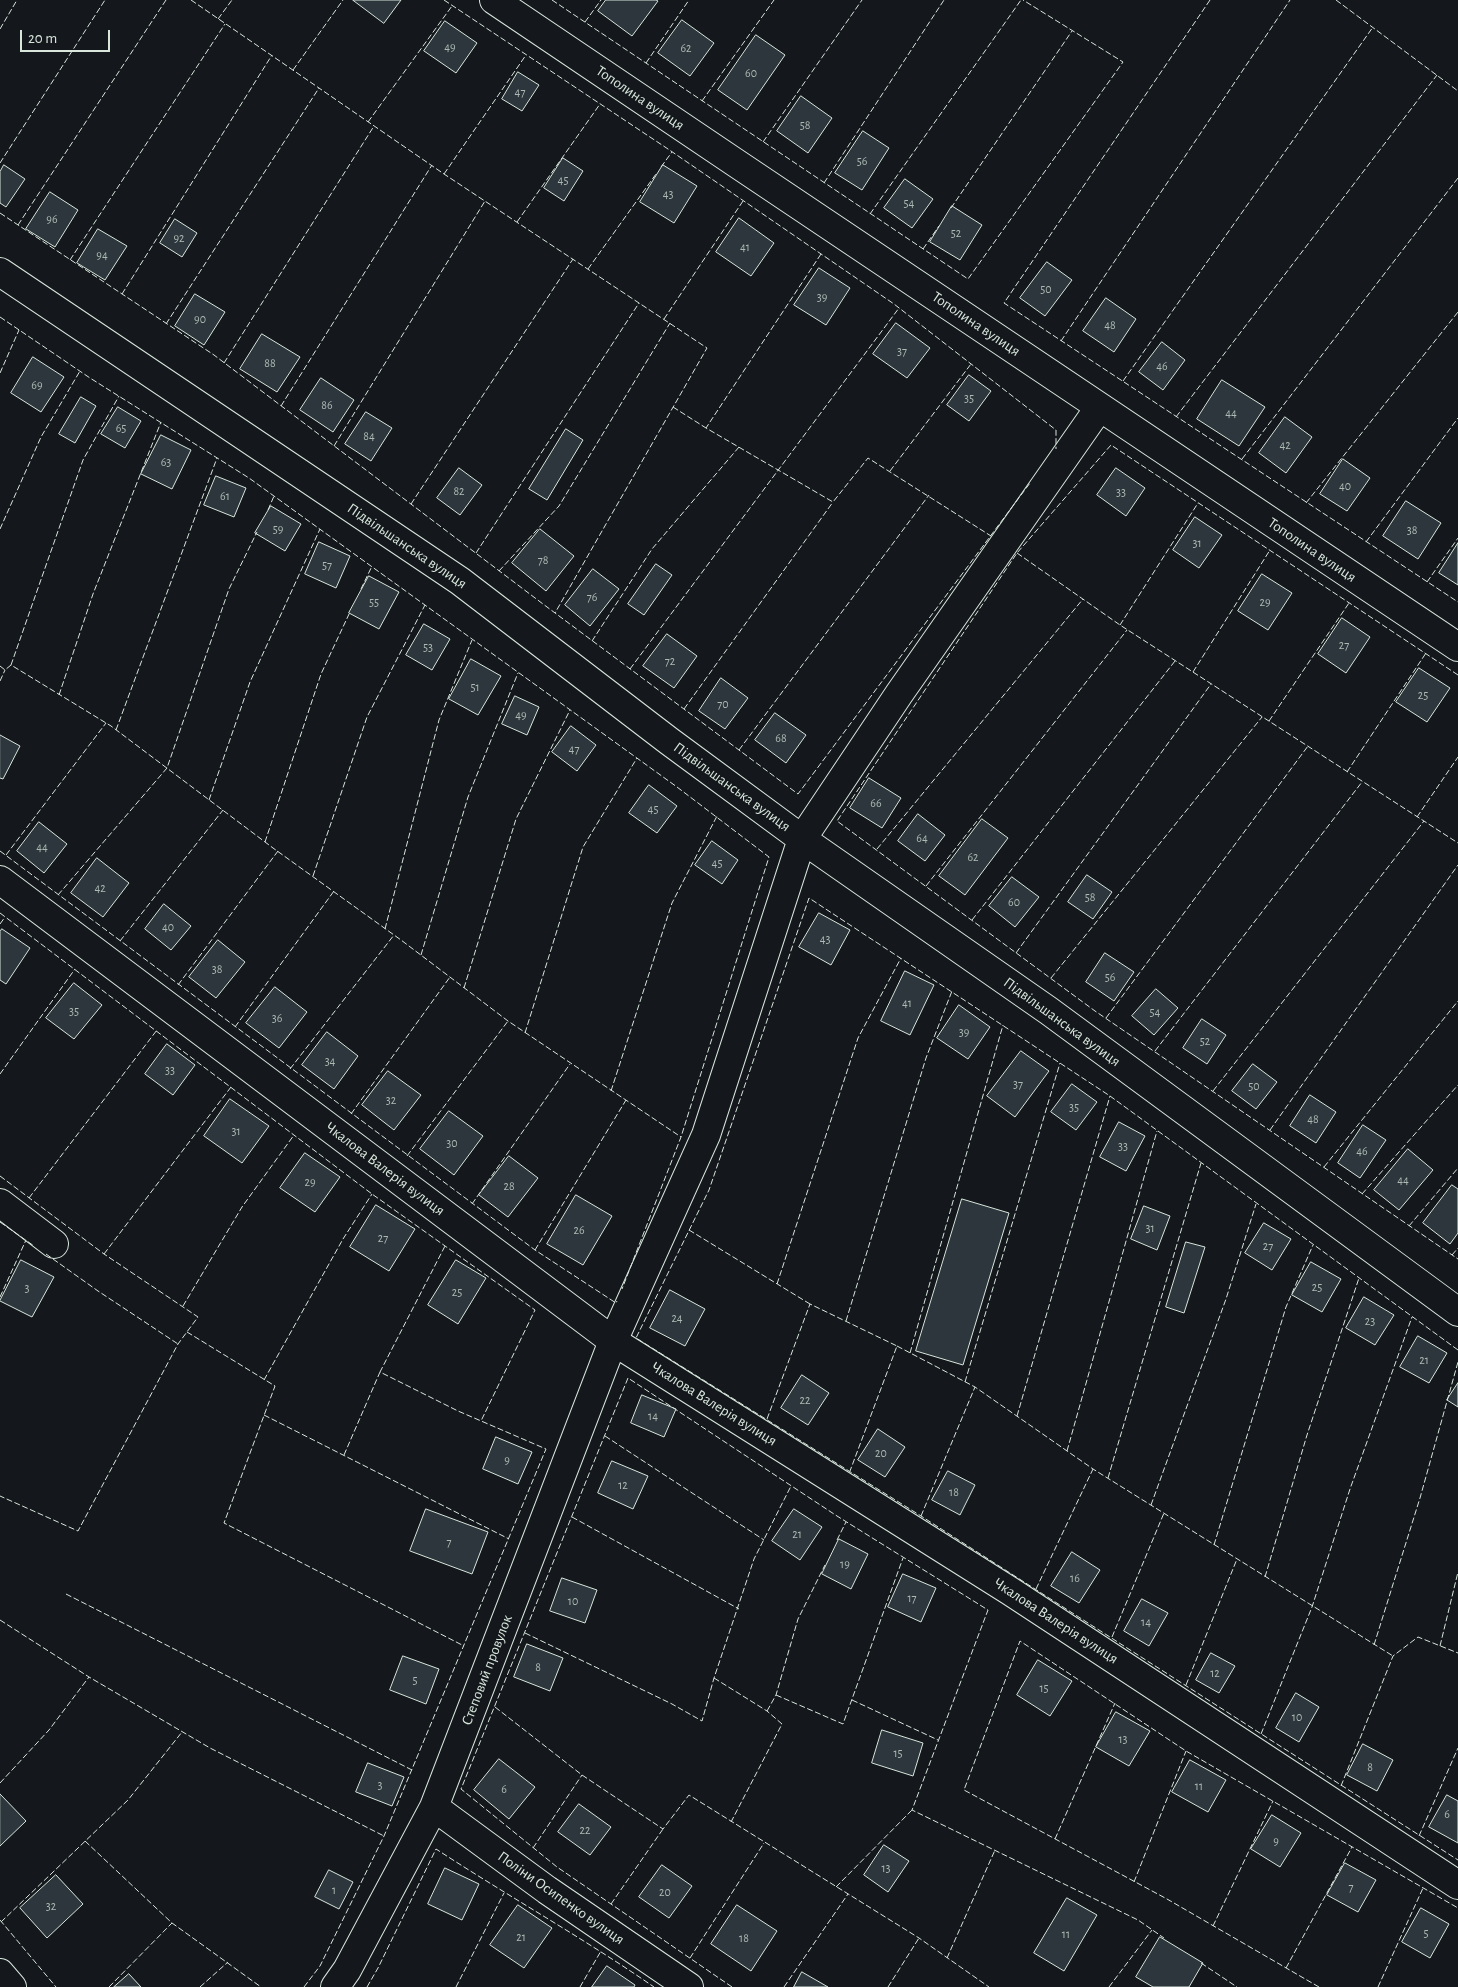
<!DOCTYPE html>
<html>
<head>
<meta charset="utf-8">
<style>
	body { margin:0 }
	#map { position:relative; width:1458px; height:1987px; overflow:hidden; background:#14181c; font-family:"Alegreya Sans",sans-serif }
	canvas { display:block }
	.scale { position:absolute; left:20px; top:30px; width:90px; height:22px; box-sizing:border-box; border:2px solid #d8e6dc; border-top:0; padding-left:6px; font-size:15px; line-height:18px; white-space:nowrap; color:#d8e6dc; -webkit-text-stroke:4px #14181c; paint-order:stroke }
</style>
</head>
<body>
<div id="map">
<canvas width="1458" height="1987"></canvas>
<div class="scale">20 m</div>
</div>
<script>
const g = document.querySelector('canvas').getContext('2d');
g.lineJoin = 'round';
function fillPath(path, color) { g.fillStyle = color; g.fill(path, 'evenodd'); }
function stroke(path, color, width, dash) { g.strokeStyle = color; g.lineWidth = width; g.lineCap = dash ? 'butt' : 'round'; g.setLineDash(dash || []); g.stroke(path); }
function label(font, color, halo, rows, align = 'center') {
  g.font = font + ' "Alegreya Sans",sans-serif'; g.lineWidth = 4; g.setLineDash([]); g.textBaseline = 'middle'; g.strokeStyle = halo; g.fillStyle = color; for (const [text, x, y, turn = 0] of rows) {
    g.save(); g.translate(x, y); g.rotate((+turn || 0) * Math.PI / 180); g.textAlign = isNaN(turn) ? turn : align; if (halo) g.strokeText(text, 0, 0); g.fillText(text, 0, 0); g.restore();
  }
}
const building = new Path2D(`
	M353,0h48l-17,23z
	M606,0h50l2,1 -26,35 -34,-25z
	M682,20l32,23 -24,33 -32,-23z
	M445,21l32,22 -21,30 -32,-22z
	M756,35l29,20 -38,55 -29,-20z
	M518,72l21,13 -17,26 -20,-12z
	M801,96l31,22 -24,35 -31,-22z
	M863,131l26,17 -27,42 -27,-17z
	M563,158l20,13 -19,30 -20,-13z
	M4,165l21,14 -19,28 -6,-4v-31z
	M663,165l34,21 -23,37 -34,-21z
	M905,179l28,20 -21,29 -28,-20z
	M50,192l28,18 -23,37 -29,-18z
	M952,206l30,19 -22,35 -30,-18z
	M739,218l35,25 -23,33 -35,-24z
	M175,219l22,14 -15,24 -22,-14z
	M98,229l29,17 -22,34 -28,-17z
	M1047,262l25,18 -27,36 -25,-18z
	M819,268l31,20 -24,37 -32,-20z
	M195,294l30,18 -21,33 -29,-19z
	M1106,298l30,21 -22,33 -31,-21z
	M896,323l34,25 -23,30 -34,-24z
	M262,334l38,23 -23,35 -37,-23z
	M1162,342l23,18 -22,30 -24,-18z
	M33,357l31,20 -23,35 -30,-19z
	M969,375l22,16 -22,30 -22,-16z
	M321,378l33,22 -21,32 -33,-22z
	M1222,380l43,27 -26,39 -42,-27z
	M81,397l15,9 -21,37 -16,-9z
	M118,407l23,14 -16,27 -24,-14z
	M366,412l26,16 -21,33 -26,-17z
	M1285,417l27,20 -26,36 -27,-20z
	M566,429l17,11 -36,60 -18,-11z
	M161,435l30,15 -19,39 -31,-15z
	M1343,459l27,19 -23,33 -27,-17z
	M459,468l23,17 -22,30 -23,-17z
	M1116,468l29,20 -19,28 -29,-21z
	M216,476l30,12 -12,29 -30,-12z
	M1406,501l35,22 -23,36 -35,-23z
	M271,506l30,18 -16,27 -30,-18z
	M1195,517l27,18 -23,33 -26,-18z
	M540,529l34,27 -28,35 -34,-28z
	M319,542l31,14 -14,32 -31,-14z
	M1458,543v42l-19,-12z
	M656,564l16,11 -28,40 -16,-11z
	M593,569l26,20 -29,37 -25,-21z
	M1262,574l30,19 -24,37 -30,-19z
	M369,576l30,16 -20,37 -30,-16z
	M1342,618l28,19 -24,36 -28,-19z
	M424,624l26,15 -18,31 -26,-15z
	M667,634l30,22 -23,32 -31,-22z
	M471,659l30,17 -23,39 -29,-16z
	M1419,668l31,20 -23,34 -31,-20z
	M721,678l27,20 -23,31 -26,-18z
	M515,696l24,11 -12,28 -25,-11z
	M775,713l31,22 -20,28 -31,-23z
	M571,726l25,19 -19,26 -25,-19z
	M0,735l20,11 -17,33 -3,-1z
	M869,778l32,20 -19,30 -32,-20z
	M649,785l28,21 -20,27 -28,-20z
	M918,814l27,21 -20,26 -27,-20z
	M982,819l26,19 -43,57 -26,-19z
	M39,822l28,22 -23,29 -27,-22z
	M712,841l26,19 -16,24 -27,-19z
	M97,858l32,25 -26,34 -32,-24z
	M1087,875l25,17 -19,27 -25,-17z
	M1012,877l27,20 -24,30 -26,-21z
	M164,904l27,22 -20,24 -26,-21z
	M819,913l31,17 -19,35 -32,-18z
	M2,929l28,19 -24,36 -6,-4v-48z
	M218,940l27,22 -29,36 -27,-21z
	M1105,953l29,19 -20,29 -28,-19z
	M905,971l29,14 -24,50 -29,-14z
	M74,983l28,22 -28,34 -28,-21z
	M275,987l32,25 -28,36 -33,-25z
	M1156,989l22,19 -24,27 -22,-19z
	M959,1005l31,22 -22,32 -31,-21z
	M1202,1019l24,16 -19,29 -24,-16z
	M327,1032l31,24 -24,33 -32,-24z
	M167,1044l28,21 -22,30 -28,-21z
	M1021,1051l28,20 -34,46 -28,-21z
	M1253,1064l24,18 -21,27 -24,-18z
	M388,1071l33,24 -27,35 -32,-25z
	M1072,1084l25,18 -21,28 -25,-18z
	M1310,1095l26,17 -20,31 -26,-17z
	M230,1099l39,27 -27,37 -38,-27z
	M449,1111l34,25 -29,39 -34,-26z
	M1119,1122l26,14 -19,35 -26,-14z
	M1363,1125l23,15 -26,38 -22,-15z
	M1408,1149l25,21 -34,40 -25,-20z
	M305,1153l35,24 -25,35 -35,-24z
	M509,1156l29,22 -30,39 -29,-22z
	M1452,1185l6,4v44l-8,11 -27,-21z
	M576,1195l36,21 -29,49 -36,-21z
	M962,1199l47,14 -46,152 -47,-14z
	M376,1205l39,24 -26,42 -39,-24z
	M1144,1206l26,10 -13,34 -26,-11z
	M1264,1223l27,16 -19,31 -27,-17z
	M1186,1242l19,5 -21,66 -18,-6z
	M21,1260l33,17 -22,40 -32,-16z
	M456,1260l30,18 -28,46 -30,-19z
	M1311,1262l30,17 -19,33 -30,-17z
	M670,1290l35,19 -20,37 -35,-18z
	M1364,1297l30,18 -19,30 -29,-17z
	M1418,1336l29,17 -18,30 -29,-16z
	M802,1375l27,18 -21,32 -27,-17z
	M1458,1383v24l-11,-7z
	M642,1395l34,14 -12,28 -33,-14z
	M878,1429l27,18 -20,30 -27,-17z
	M496,1437l36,15 -14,32 -35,-15z
	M612,1461l36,15 -15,33 -35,-16z
	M948,1471l27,14 -15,30 -28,-15z
	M426,1509l62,23 -16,42 -62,-23z
	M794,1509l28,18 -22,33 -28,-19z
	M839,1539l29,15 -17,35 -29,-15z
	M1072,1552l28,18 -21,33 -28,-17z
	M903,1574l33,14 -15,34 -33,-15z
	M562,1578l35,12 -12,33 -35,-12z
	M1142,1599l26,14 -19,33 -25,-15z
	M527,1644l36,14 -13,33 -36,-14z
	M1211,1653l24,13 -16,27 -23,-13z
	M403,1656l36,13 -13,35 -36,-14z
	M1038,1660l34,21 -22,35 -33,-21z
	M1296,1693l23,14 -20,35 -23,-14z
	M1116,1712l34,19 -21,35 -33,-19z
	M882,1730l41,13 -10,33 -41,-13z
	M1363,1744l30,16 -16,31 -30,-16z
	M499,1759l36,28 -26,32 -35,-29z
	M1190,1760l36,20 -18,32 -36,-20z
	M368,1763l36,14 -12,29 -36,-14z
	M0,1794l26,27 -26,25z
	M1447,1795l11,6v42l-29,-16z
	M579,1804l32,23 -21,28 -32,-23z
	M1272,1815l29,18 -21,34 -29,-18z
	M884,1845l25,16 -21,31 -24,-17z
	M1345,1863l31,17 -18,32 -31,-17z
	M662,1865l30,21 -23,32 -30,-21z
	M445,1868l34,16 -17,36 -34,-16z
	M329,1870l24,12 -14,27 -24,-12z
	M56,1875l27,29 -36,34 -27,-30z
	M1067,1898l30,17 -33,56 -30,-18z
	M518,1905l34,23 -28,40 -34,-23z
	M737,1905l40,26 -26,40 -40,-27z
	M1421,1908l28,16 -19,34 -28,-16z
	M1160,1937l43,26 -14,24h-36l-17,-10z
	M607,1966l28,19 -1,2h-42z
	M802,1972l26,15h-34z
	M129,1974l12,13h-27z`);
const minor = new Path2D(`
	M494,0c321,216 641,433 964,647
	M0,272l460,309 209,160 133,98 247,172 409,301
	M0,880l613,461 397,250 448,294
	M0,1203l54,41
	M434,1807l113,83 142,97
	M0,1973l12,14
	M335,1987l12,-17 87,-163 179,-466 93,-206 96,-296 97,-145 200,-286`);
const fence = new Path2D(`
	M191,0l253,174 263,174 -152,265
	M444,0l224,149 226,155 162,126v19
	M552,0l416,279 155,-217 -100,-62
	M1210,0l-206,303 454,299
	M1336,0l122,91
	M218,19l14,-19
	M585,22l16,-22
	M0,29l17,-29
	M646,63l43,-63
	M293,70l50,-70
	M702,101l72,-101
	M368,122l84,-116
	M763,142l99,-142
	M0,163l105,-163
	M661,167l11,-15
	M444,174l82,-119
	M824,183l120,-183
	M951,208l121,-177
	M0,213l214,142 329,249 255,190 232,-311
	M870,214l151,-214
	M517,222l83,-118
	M18,225l148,-225
	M923,249l16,-23
	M821,254l-115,174 127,74 35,-44 123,78
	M70,260l155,-236
	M588,269l68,-95
	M122,294l150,-239
	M0,317l90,61 159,100 428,309 92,70 -88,280 -59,152
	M664,319l79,-118
	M166,324l153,-236
	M1061,341l229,-341
	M224,363l150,-237
	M0,373l19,-43
	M1123,381l250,-354
	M281,406l151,-241
	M673,407l33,21
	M1176,417l261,-342
	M334,446l151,-245
	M1242,459l216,-281
	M890,471l81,-107
	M1306,503l152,-191
	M411,504l162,-245
	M268,510l6,-14
	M0,529l41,-92 39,-66
	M1366,542l92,-124
	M476,553l163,-250
	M1017,553l103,72 338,218
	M499,571l60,-65 111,-183
	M1427,582l31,-44
	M361,589l11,-23
	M1120,625l78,-122
	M592,641l60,-92 87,-102
	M11,665l72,-205 36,-64
	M0,666l5,4 6,-5 100,61 162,122 128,92 107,81 173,116
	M630,669l269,-361
	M1193,672l77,-122
	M1458,675l-347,-230 -94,108 -180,268 258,190 363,248
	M0,681l5,-11
	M59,695l34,-101 68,-172
	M684,709l149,-207
	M1269,721l80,-118
	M116,730l101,-272
	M739,750l190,-255
	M1347,772l79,-119
	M209,800l41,-118 70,-153
	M1417,817l41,-60
	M265,842l56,-168 29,-62
	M877,849l206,-250
	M0,851l535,399 81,53 1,-2
	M6,855l100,-132
	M313,876l54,-159 58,-112
	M926,886l201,-256
	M58,895l109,-127 62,-179 28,-57
	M0,913l372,281 163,116 -54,111
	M972,920l203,-259
	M0,924l5,-7
	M385,929l54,-209 33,-80
	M120,941l103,-131
	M1016,953l195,-269
	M421,955l47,-158 50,-124
	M1051,978l211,-261
	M178,985l100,-134
	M464,988l52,-169 54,-109
	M1106,1018l202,-272
	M235,1027l99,-136
	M525,1033l58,-186 54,-89
	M1155,1051l207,-269
	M290,1069l104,-134
	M0,1074l75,-105
	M611,1091l61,-188 45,-87
	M1213,1091l211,-270
	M351,1114l99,-137
	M1270,1130l188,-265
	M407,1156l101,-135
	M1324,1167l134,-166
	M0,1176l104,78 94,63 -20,27 -100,187 -78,-35
	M1362,1194l96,-109
	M29,1198l128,-168
	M472,1204l98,-140
	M0,1222l34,24
	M1409,1226l49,-58
	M689,1230l121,74
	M535,1250l91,-150
	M46,1254l52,37 80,53
	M104,1254l127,-167
	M1452,1255l6,-7
	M777,1284l81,-246 43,-80
	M0,1297l26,-57
	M183,1306l59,-99 52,-72
	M846,1321l80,-263 26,-67
	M187,1332l88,54 -51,137 240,123
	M897,1346l78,41 118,82 300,187
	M1458,1350l-348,-254 -301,-198 -100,292 -73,148 285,178 537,344
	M910,1353l93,-328
	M264,1380l79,-141 29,-45
	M965,1382l95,-319
	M264,1415l245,124
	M1017,1416l93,-320
	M767,1419l43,-115 87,42 -47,125
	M605,1436l159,104
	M1067,1451l90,-320
	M344,1455l36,-83
	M1108,1478l93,-315
	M1151,1505l75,-206 30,-95
	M921,1516l54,-129
	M572,1517l167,92
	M837,1540l9,-18
	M1214,1545l72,-238 27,-62
	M1265,1577l42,-142 52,-157
	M1036,1589l57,-120
	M66,1594l346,176
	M0,1620l89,57 121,71 174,88
	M525,1633l147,71 30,17 12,-43 40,-119 37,-73
	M1112,1637l52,-124
	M1374,1645l46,-147 38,-136
	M1440,1646l18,-74
	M714,1678l53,33 15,13 -51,98
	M1186,1685l51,-126
	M776,1695l67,29 60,-166
	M852,1700l86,40
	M495,1707l87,68 81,54 26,-34 230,143 70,49
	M767,1711l9,-16 22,-76 27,-54
	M1261,1734l51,-127 38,-118 62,-172
	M0,1783l49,-53 40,-53
	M1341,1786l52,-130 25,-19 40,16
	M1419,1836l39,-88
	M1055,1839l60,-136
	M85,1841l87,82 89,64
	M533,1848l49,-73
	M1134,1882l52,-131
	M836,1887l76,-77
	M611,1904l52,-75
	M0,1920l56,67
	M1,1922l127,-122 54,-68
	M1213,1926l60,-125
	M690,1958l74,-115
	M947,1958l48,-108
	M1201,1963l36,24
	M1286,1968l66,-121
	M109,1987l63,-64
	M200,1987l28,-25
	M304,1987l16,-21 64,-130 162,-387 -88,-38 -78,-39 65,-126
	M367,1987l11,-19 58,-119c72,47 147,89 218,138
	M456,1987l48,-94
	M580,1987l21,-36
	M732,1987l-175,-120 -96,-78 167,-411 209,138 151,94 -76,200 226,110 26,18
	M784,1987l64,-93
	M888,1987l31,-49
	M1109,1987l43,-57
	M1319,1987l-152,-88 -203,-109 56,-149 166,110 272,157
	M1378,1987l45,-99`);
const numberNames = [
	["49",450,47],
	["62",686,48],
	["60",751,73],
	["47",520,92],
	["58",805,125],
	["56",862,161],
	["45",563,180],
	["43",668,194],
	["54",909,203],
	["96",52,219],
	["52",956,233],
	["92",179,238],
	["41",745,247],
	["94",102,255],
	["50",1046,289],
	["39",822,297],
	["90",200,319],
	["48",1110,325],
	["37",902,351],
	["88",270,363],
	["46",1162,366],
	["69",37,385],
	["35",969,398],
	["86",327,405],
	["44",1231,413],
	["65",121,428],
	["84",369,436],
	["42",1285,445],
	["63",166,462],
	["40",1345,486],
	["82",459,491],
	["33",1121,492],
	["61",225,496],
	["59",278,529],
	["38",1412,530],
	["31",1197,543],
	["78",543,560],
	["57",327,565],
	["76",592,597],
	["55",374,602],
	["29",1265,602],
	["27",1344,645],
	["53",428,647],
	["72",670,661],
	["51",475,687],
	["25",1423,695],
	["70",723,704],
	["49",521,715],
	["68",781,738],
	["47",574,749],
	["66",876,803],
	["45",653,809],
	["64",922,838],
	["44",42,847],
	["62",973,857],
	["45",717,863],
	["42",100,888],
	["58",1090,897],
	["60",1014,902],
	["40",168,927],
	["43",825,939],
	["38",217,969],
	["56",1110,977],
	["41",907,1003],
	["35",74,1011],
	["54",1155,1012],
	["36",277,1018],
	["39",964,1032],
	["52",1205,1041],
	["34",330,1061],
	["33",170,1070],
	["37",1018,1084],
	["50",1254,1086],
	["32",391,1100],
	["35",1074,1107],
	["48",1313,1119],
	["31",236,1131],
	["30",452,1143],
	["33",1123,1146],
	["46",1362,1151],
	["44",1403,1180],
	["29",310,1182],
	["28",509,1186],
	["31",1150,1228],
	["26",579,1230],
	["27",383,1238],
	["27",1268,1246],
	["25",1317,1287],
	["3",27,1288],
	["25",457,1292],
	["24",677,1318],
	["23",1370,1321],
	["21",1424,1360],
	["22",805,1400],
	["14",653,1416],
	["20",881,1453],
	["9",507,1460],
	["12",623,1485],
	["18",954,1492],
	["21",797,1534],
	["7",449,1542],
	["19",845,1564],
	["16",1075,1578],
	["17",912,1598],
	["10",573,1601],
	["14",1146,1622],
	["8",538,1667],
	["12",1215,1673],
	["5",415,1680],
	["15",1044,1688],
	["10",1297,1717],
	["13",1123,1739],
	["15",898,1753],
	["8",1370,1767],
	["3",380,1785],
	["11",1199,1786],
	["6",504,1789],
	["6",1447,1814],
	["22",585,1830],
	["9",1276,1841],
	["13",886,1868],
	["7",1351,1887],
	["1",334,1890],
	["20",665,1892],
	["32",51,1906],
	["5",1426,1933],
	["11",1066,1934],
	["21",521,1937],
	["18",744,1938]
];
const streetNames = [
	["Тополина вулиця",640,98,34],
	["Тополина вулиця",976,324,34],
	["Підвільшанська вулиця",407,546,34],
	["Тополина вулиця",1312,550,34],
	["Підвільшанська вулиця",732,787,36],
	["Підвільшанська вулиця",1062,1022,36],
	["Чкалова Валерія вулиця",385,1169,37],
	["Чкалова Валерія вулиця",714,1404,32],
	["Чкалова Валерія вулиця",1056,1621,33],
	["Степовий провулок",487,1670,-69],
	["Поліни Осипенко вулиця",561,1898,35]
];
fillPath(building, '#2c363c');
stroke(building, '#d8e6dc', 1);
stroke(minor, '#d8e6dc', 30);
stroke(minor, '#14181c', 28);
stroke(fence, '#d8e6dc', 1, [6, 2.5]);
label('12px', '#adbab4', null, numberNames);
label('15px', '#d8e6dc', '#14181c', streetNames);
</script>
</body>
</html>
